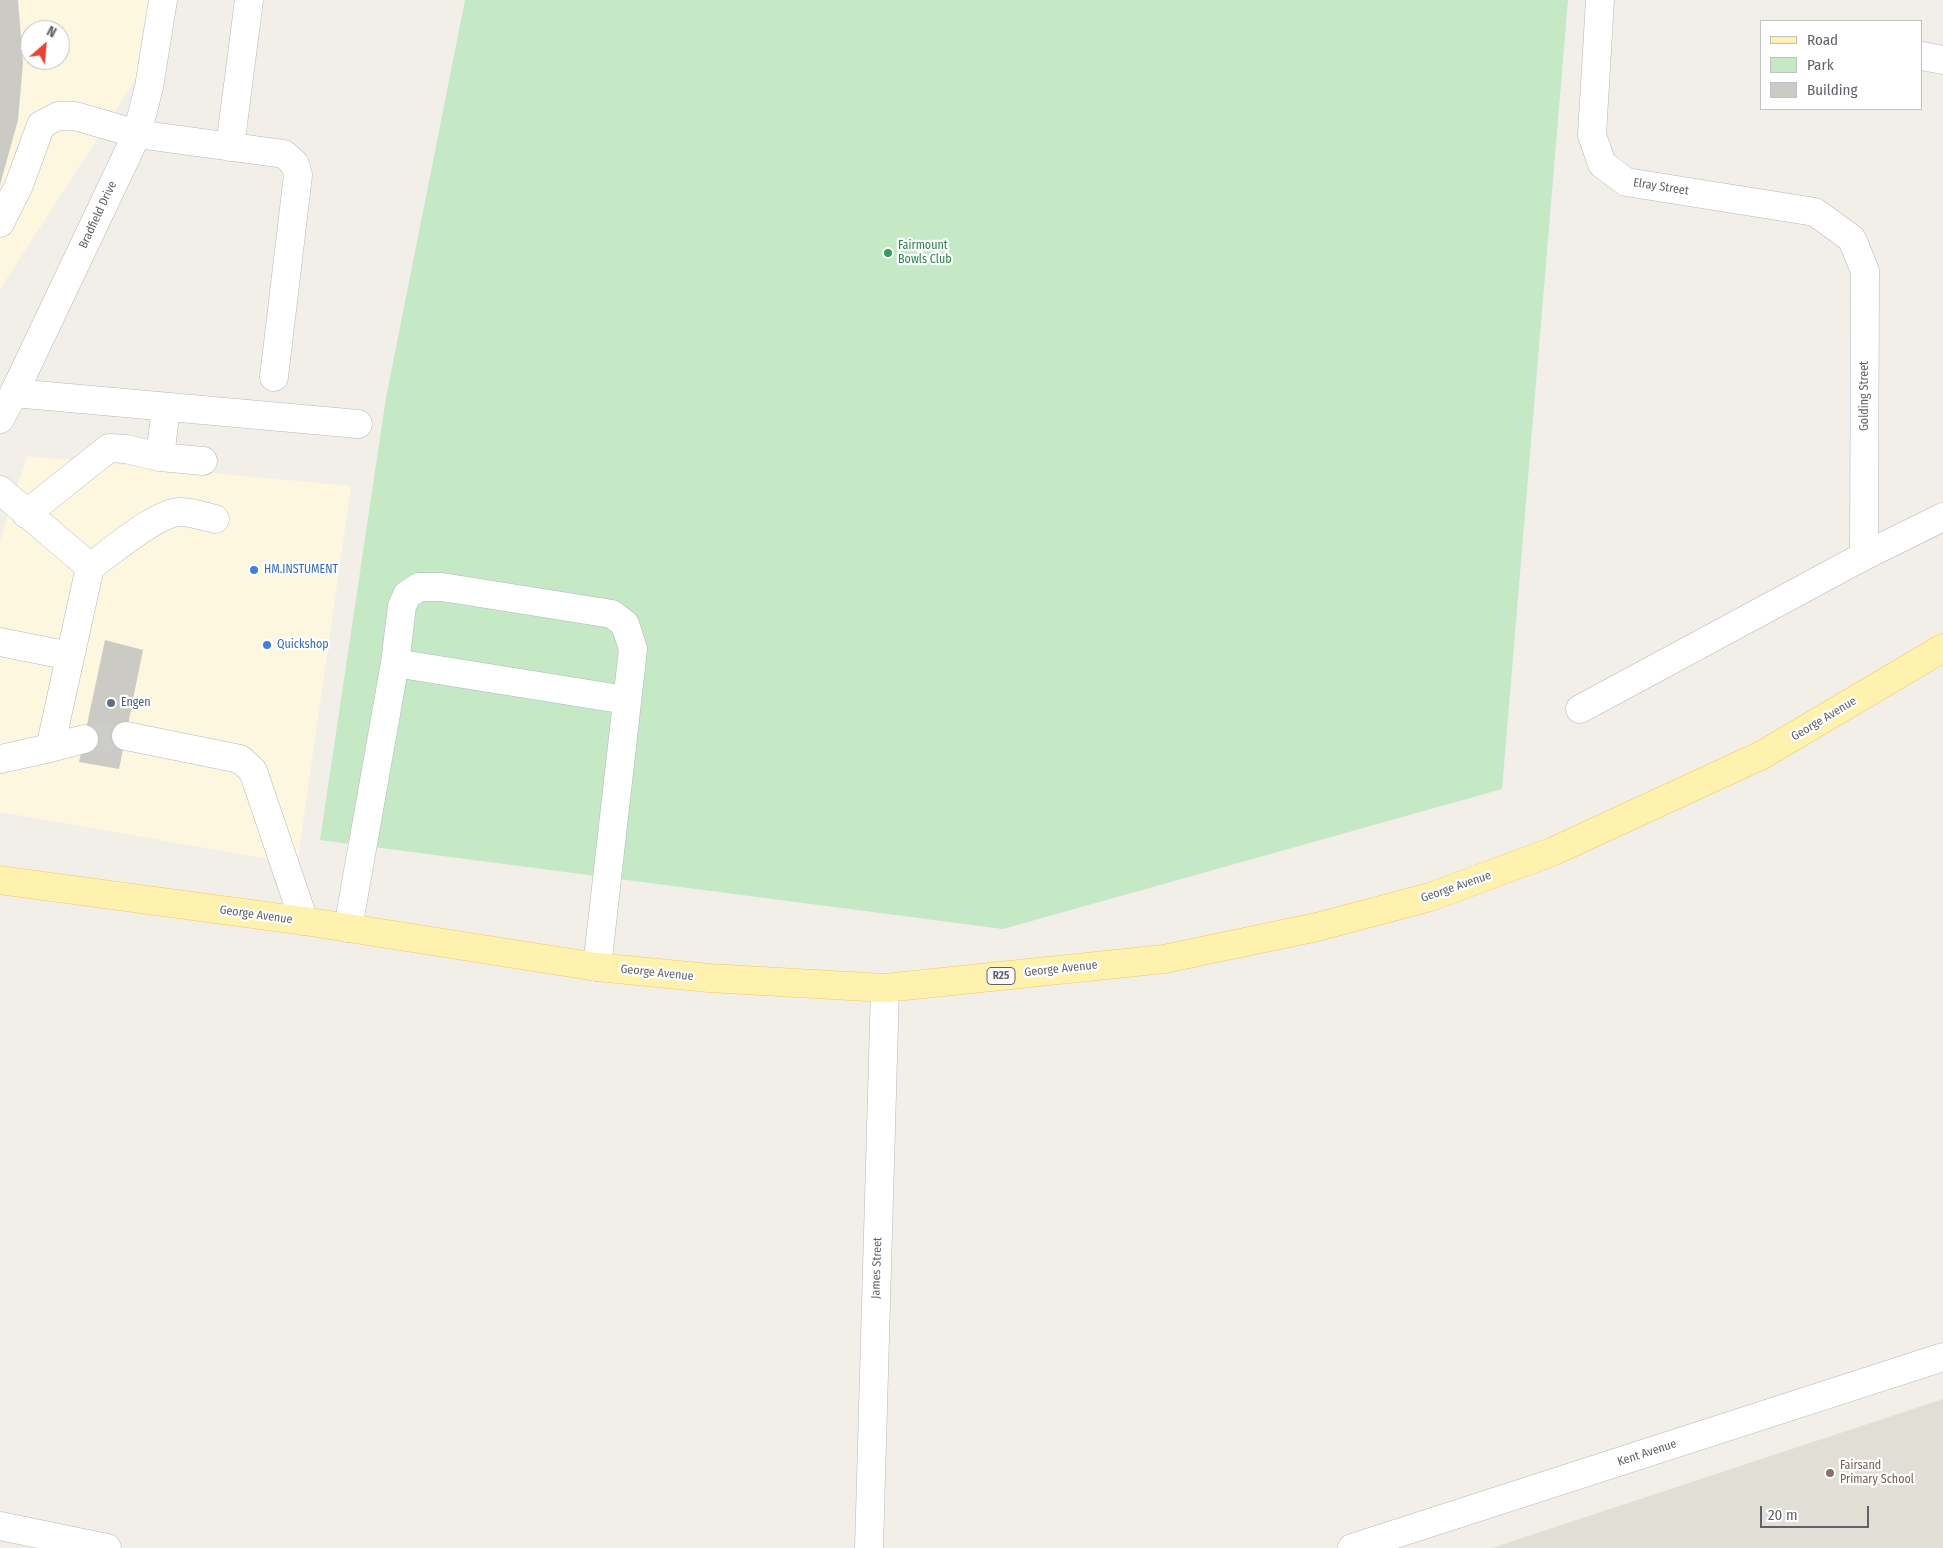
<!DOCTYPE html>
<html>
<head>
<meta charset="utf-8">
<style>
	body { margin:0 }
	#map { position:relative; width:1943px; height:1548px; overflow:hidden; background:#f1efe8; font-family:"Fira Sans Condensed",sans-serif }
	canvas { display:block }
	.legend { position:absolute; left:1760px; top:20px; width:162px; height:90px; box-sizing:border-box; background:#fff; border:1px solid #bfc1c3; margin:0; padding:6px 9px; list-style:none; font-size:15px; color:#5f6368 }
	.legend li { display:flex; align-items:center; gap:10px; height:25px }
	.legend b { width:25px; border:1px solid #bfc1c3 }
	.north { position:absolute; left:20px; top:20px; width:50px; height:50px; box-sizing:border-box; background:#fff; border:1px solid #bfc1c3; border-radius:50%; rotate:27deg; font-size:14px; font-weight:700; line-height:20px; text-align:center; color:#5f6368 }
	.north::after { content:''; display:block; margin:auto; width:18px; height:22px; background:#ea4335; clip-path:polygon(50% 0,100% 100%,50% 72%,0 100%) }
	.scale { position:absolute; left:1760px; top:1506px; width:109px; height:22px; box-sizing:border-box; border:2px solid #5f6368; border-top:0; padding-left:6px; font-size:15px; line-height:18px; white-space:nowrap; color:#5f6368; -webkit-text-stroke:4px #fff; paint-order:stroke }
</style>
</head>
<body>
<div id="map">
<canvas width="1943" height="1548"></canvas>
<ul class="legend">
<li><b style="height:6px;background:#fff2af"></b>Road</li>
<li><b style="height:14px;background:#c5e8c5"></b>Park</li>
<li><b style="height:14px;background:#cccac5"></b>Building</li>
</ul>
<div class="north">N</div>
<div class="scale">20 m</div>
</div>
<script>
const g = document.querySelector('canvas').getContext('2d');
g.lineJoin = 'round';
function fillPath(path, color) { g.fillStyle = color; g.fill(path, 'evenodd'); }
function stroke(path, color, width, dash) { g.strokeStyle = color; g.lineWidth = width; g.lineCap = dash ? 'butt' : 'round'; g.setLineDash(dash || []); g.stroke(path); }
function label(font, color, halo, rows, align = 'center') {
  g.font = font + ' "Fira Sans Condensed",sans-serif'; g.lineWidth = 4.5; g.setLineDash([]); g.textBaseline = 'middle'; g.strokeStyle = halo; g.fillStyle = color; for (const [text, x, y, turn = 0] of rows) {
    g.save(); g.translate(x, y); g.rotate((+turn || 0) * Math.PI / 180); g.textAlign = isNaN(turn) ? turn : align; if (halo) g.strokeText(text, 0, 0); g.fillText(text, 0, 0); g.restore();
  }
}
const commercial = new Path2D(`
	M0,0h150l-6,67 -144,222zM30,30h30v30h-30z
	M27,456l324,30 -54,378 -297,-52v-271z`);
const education = new Path2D(`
	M1943,1399v149h-451z`);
const green = new Path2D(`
	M465,0h1103l-66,789 -499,140 -683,-89 66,-442z`);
const building = new Path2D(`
	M0,0h18l5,63 -5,57 -18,65z
	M105,640l38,10 -24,119 -40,-7z`);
const minorTunnel = new Path2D(`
	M84,739l42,-3`);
const minor = new Path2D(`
	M1600,0l-8,135 10,29 24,18 189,30 37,27 13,32 -1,285
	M1922,56l21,4
	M230,147l19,-147
	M0,223l19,-38 22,-60 17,-9h17l62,18 147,20 11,10 3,11 -24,202
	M14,393l344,31
	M0,419l14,-26 123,-259 12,-47 14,-87
	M160,457l6,-49
	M0,490l90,77 -40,181 -50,11
	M26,514l83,-66 17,1 34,8 43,4
	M90,567c20,-14 68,-56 91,-55 11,0 24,5 34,7
	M0,642l70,14
	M395,663l231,37
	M1580,709l284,-153 79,-39
	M126,736l114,23 13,12 51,150
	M50,748l34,-9
	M348,928l47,-265 7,-57 5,-11 12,-8h23l170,27 13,10 8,25 -36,318
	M0,1526l107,22
	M869,1548l16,-560
	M1352,1548l591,-191`);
const major = new Path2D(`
	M0,880l304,41 293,46 112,11 176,10 279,-29 153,-32 113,-30 124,-46 208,-96 181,-107`);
const markers = [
	[888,253,5,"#2e9e5b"],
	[254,570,5,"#3f7fe0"],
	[267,645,5,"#3f7fe0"],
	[111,703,5,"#5c6f8a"],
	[1830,1473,5,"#8d6e63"]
];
const shields = [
	[1001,976,28]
];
const shieldNames = [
	["R25",1001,976]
];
const streetNames = [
	["Elray Street",1661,187,9],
	["Bradfield Drive",98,215,-65],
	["Golding Street",1865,396,-90],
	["George Avenue",1824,719,-31],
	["George Avenue",1456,887,-19],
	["George Avenue",256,915,8],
	["George Avenue",1061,969,-6],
	["George Avenue",657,973,6],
	["James Street",877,1268,-88],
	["Kent Avenue",1647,1453,-18]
];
const leisureNames = [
	["Fairmount",898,246],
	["Bowls Club",898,260]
];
const shopNames = [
	["HM.INSTUMENT",264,570],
	["Quickshop",277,645]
];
const serviceNames = [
	["Engen",121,703]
];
const educationNames = [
	["Fairsand",1840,1466],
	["Primary School",1840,1480]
];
fillPath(commercial, '#fef7e0');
fillPath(education, '#e1ded6');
fillPath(green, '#c5e8c5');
fillPath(building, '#cccac5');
stroke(minorTunnel, '#ccccc8', 28, [28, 14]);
stroke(minor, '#b5b8bc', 29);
stroke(major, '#f2c960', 29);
stroke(minor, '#fff', 28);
stroke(major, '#fff2af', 28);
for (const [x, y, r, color] of markers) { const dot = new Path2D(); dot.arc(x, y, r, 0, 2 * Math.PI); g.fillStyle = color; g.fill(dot); stroke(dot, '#fff', 2); }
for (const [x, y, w] of shields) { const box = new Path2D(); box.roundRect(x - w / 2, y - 8.5, w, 17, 4); g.fillStyle = '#fff'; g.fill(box); stroke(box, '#5f6368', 1); }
label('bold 11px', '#5f6368', null, shieldNames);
label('12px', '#5f6368', '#fff', streetNames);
label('12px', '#27864d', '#fff', leisureNames, 'left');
label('12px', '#366cbe', '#fff', shopNames, 'left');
label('12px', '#4e5e75', '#fff', serviceNames, 'left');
label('12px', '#785e54', '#fff', educationNames, 'left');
</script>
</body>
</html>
